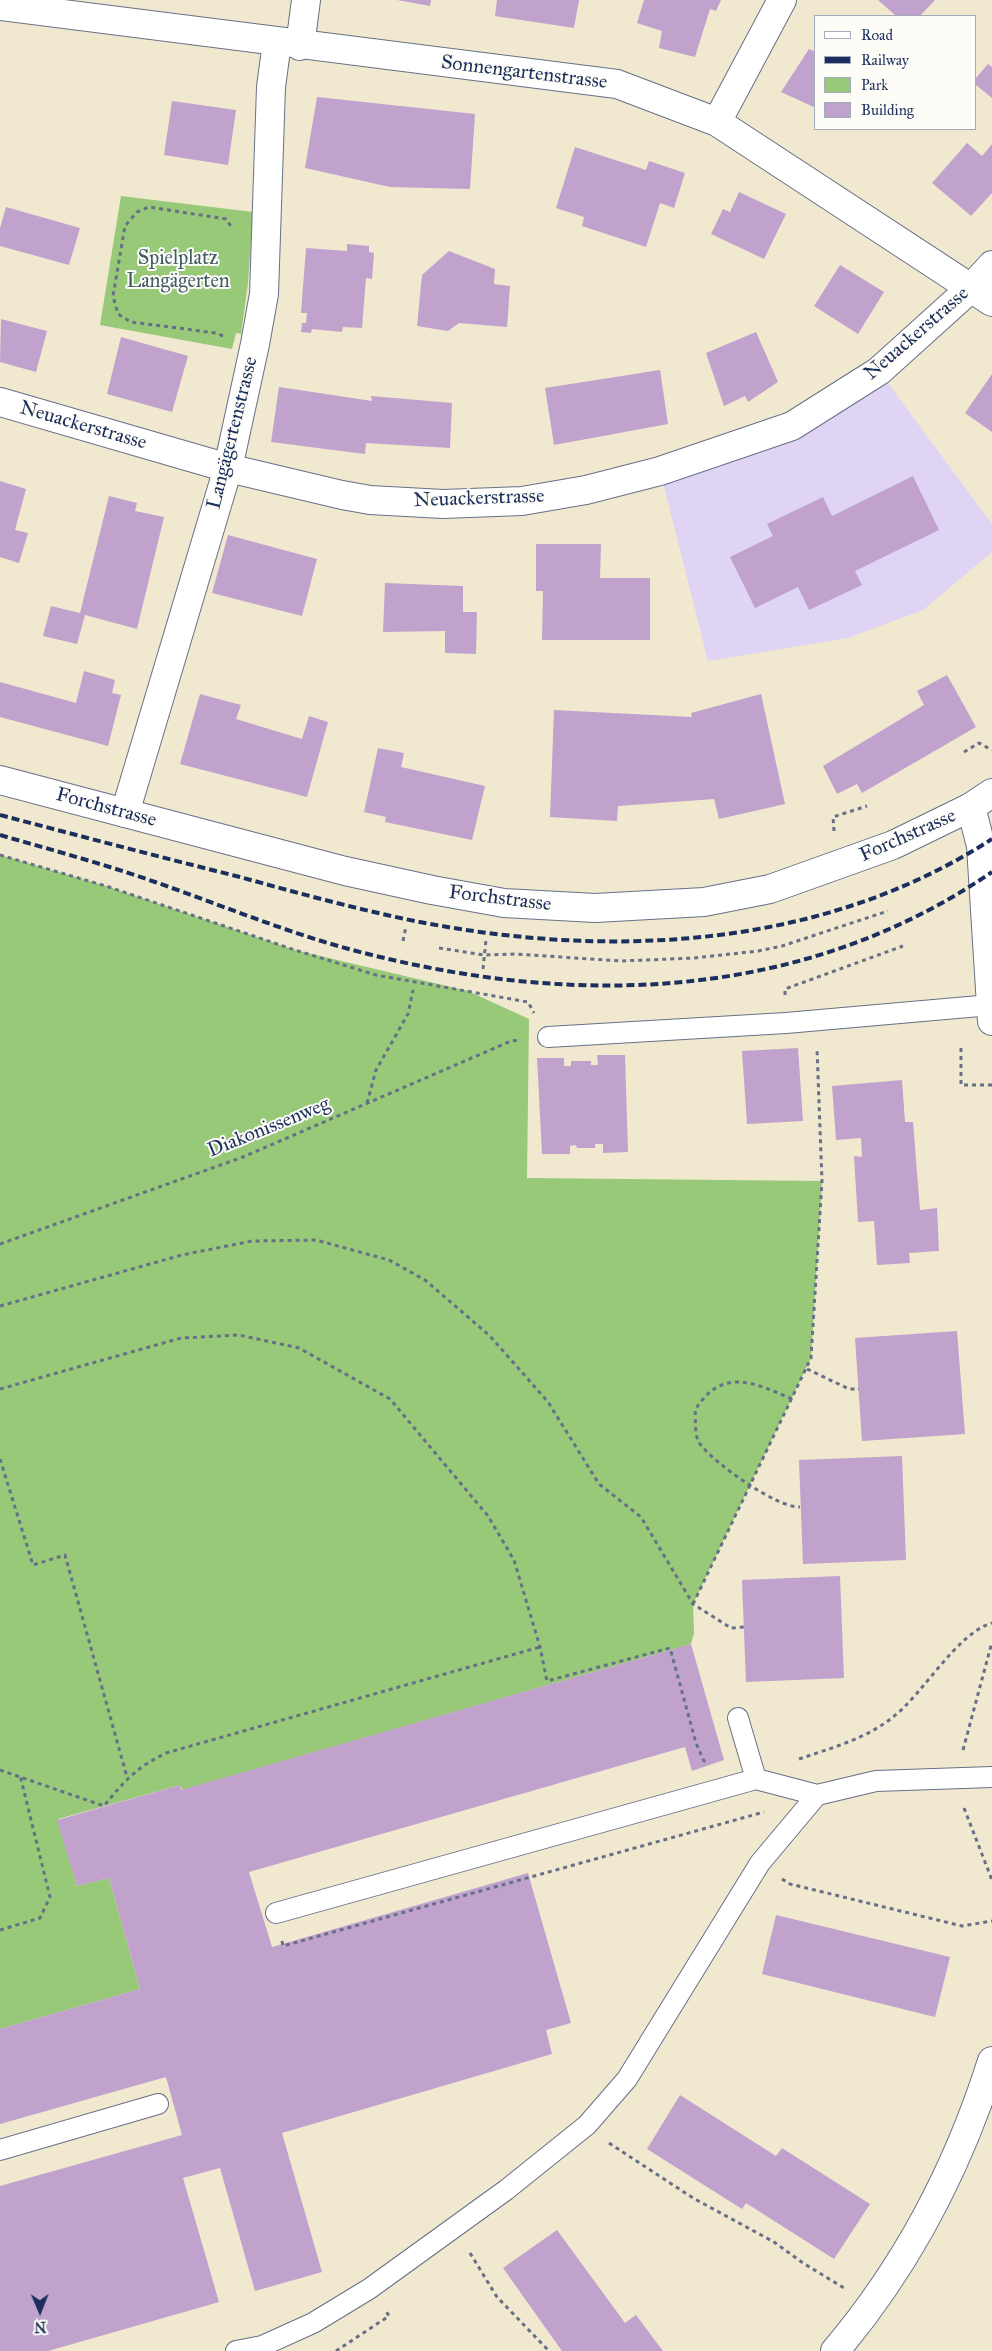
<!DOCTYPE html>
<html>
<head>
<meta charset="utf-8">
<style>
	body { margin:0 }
	#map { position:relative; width:992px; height:2351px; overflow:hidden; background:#f1e8d0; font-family:"IM FELL Great Primer",serif }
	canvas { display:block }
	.legend { position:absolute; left:814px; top:15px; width:162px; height:115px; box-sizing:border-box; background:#fdfcf7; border:1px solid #a3aaba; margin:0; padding:6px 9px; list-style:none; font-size:15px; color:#1b2f5e }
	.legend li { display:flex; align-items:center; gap:10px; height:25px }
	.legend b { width:25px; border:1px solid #a3aaba }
	.north { position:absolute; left:15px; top:2286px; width:50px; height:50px; -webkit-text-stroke:4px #fdfcf7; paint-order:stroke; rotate:179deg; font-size:14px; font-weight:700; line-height:20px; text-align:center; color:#1b2f5e }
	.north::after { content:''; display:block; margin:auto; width:18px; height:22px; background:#1b2f5e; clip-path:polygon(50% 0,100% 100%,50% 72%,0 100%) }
</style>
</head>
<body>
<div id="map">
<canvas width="992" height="2351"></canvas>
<ul class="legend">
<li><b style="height:6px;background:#fff"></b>Road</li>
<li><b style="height:6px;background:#1b2f5e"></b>Railway</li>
<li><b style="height:14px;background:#97c979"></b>Park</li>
<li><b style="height:14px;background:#c0a2cd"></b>Building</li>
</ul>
<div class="north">N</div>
</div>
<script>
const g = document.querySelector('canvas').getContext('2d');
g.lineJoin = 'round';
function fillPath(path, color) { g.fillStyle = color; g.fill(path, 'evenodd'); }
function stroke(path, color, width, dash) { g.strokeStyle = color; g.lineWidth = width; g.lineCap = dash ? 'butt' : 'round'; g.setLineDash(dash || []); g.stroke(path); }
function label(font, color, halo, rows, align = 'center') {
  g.font = font + ' "IM FELL Great Primer",serif'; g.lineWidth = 4; g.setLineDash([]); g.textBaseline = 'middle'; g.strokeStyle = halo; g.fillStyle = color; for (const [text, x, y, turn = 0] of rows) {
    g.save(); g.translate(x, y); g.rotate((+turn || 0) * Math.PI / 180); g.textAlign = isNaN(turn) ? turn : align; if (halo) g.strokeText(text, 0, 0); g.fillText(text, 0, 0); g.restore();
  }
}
const built = new Path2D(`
	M879,371l113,153v28l-69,58 -75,28 -140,23 -48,-190 132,-45z`);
const green = new Path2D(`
	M121,196l132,16 -5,71 -7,51 -5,-1 -4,16 -132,-24z
	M0,855l106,31 189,64 173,41 61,28 -2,159 295,3 -11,177 -118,246 1,29 -3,11 -509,146 -2,-5 -122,34 19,67 32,-8 31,111 -140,40z`);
const building = new Path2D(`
	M397,0h34l-1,6z
	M497,0h82l-5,28 -79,-12z
	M644,0h77l-5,11 -6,-2 -15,48 -36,-9 3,-17 -25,-8z
	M878,0h57l-15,16h-24z
	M809,49l5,2 2,-2v59l-35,-16z
	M988,64l4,3v31l-16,-13v-7z
	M317,97l158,17 -5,75 -80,-2 -85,-19z
	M172,101l64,9 -8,55 -64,-10z
	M967,143l15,13 10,-12v49l-21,23 -39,-33z
	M575,147l71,23 3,-9 36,12 -11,35 -14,-5 -14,44 -64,-21 2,-9 -28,-9z
	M739,192l47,22 -22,45 -53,-25 12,-25 7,3z
	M6,207l74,21 -11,37 -69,-19v-18z
	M347,244l22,2v6l5,1 -2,26 -6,-1 -4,50 -19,-1 -1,5 -30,-3 -1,4 -10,-1 1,-9h4l1,-10h-6l5,-65 41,3z
	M449,251l46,18 -1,15 16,2 -3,41 -48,-4 -11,8 -31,-5 5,-51z
	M840,265l44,27 -26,42 -44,-28z
	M1,319l46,12 -11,41 -36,-10z
	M756,332l22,50 -30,20 -3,-6 -21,10 -18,-53z
	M121,337l67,19 -16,56 -65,-18z
	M660,370l8,54 -114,21 -9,-57z
	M992,374v58l-27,-19z
	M279,387l93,14 -1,-5 81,7 -2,45 -84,-5 -1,11 -94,-12z
	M913,476l26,54 -84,41 7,14 -53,25 -11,-23 -43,21 -25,-51 43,-21 -6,-12 56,-27 9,19z
	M0,481l26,8 -11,41 13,3 -9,30 -19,-6z
	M109,496l28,7 -2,8 29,6 -27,112 -52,-14 -8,29 -34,-8 8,-30 29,7z
	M228,535l89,24 -15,57 -90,-23z
	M536,544h65l-1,34h50v62h-108l1,-49h-7z
	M385,583l78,3v26h14l-1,42 -31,-1v-22l-62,1z
	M84,671l31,9 -3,13 9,2 -13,51 -108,-29v-35l76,21z
	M947,675l29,52 -114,66 -5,-9 -20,10 -14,-28 101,-61 -7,-14z
	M200,694l41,11 -5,14 66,20 7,-23 19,6 -21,75 -127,-33z
	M761,694l24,110 -66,15 -5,-20 -96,7 -1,15 -67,-4 4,-107 138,7 -1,-4z
	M378,748l26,5 -3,14 84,19 -13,54 -87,-18 1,-5 -22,-5z
	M798,1048l5,73 -56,3 -5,-73z
	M597,1055h28l3,97 -25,1v-9h-8v4h-18l-1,-3 -6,1v8h-28l-5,-96h27v8h7v-5h20v4h7z
	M902,1080l3,42h8l7,88 17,-2 2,43 -30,2 1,10 -33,2 -3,-44 -16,1 -4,-66 8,1 -1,-19 -25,2 -4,-54z
	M957,1331l8,103 -103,7 -7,-103z
	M902,1456l4,104 -103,4 -4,-104z
	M840,1576l4,102 -98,4 -4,-102z
	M691,1644l33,116 -32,11 -7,-24 -436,125 23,75 256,-74 43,150 -25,7 6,24 -270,79 40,139 -67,19 -35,-123 -37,10 36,124 -171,49h-48v-165l182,-51 -16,-58 -166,47v-95l140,-40 -31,-111 -32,8 -20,-66 123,-35 1,5z
	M776,1915l174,42 -15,60 -173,-43z
	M680,2095l96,61 6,-8 88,56 -36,55 -88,-56 -4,6 -95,-60z
	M557,2230l68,93 11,-8 27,36h-101l-59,-83z`);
const path = new Path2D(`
	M223,336l-7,-3 -85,-11 -13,-8 -5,-18 12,-70 12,-14 12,-5 77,12 6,9
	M964,752l15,-9 13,7
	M834,831l-1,-14 34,-11
	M0,855l106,31 189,64 81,25 152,27 6,11
	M403,941l3,-15
	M439,948l45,7 31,-1 106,7 73,-3 64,-7 24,-5 106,-35
	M483,969l3,-29
	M785,995v-6l118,-43
	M961,1048v37h31
	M367,1103l9,-33 32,-56 5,-24
	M0,1244l243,-87 268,-116 10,-1
	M0,1306l182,-51 70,-14 64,-1 73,20 36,20 65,56 58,66 51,82 42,33 52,87 38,24 13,-1
	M807,1369l42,20h10
	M0,1389l181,-51 58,-3 60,13 91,51 98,117 26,44 26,87 7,34 123,-33 26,95 8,18h3
	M792,1399c-39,-17 -70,-32 -97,11 1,10 -1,26 5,34 15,20 77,64 100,63
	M0,1459l33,106 32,-10 62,222
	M693,1604l118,-246 11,-177 -5,-132
	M963,1750l29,-108
	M799,1759c32,-11 67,-20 94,-42 31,-24 64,-84 99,-94
	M0,1770l104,36c21,-26 32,-38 62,-53l374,-106
	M964,1808l28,72
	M782,1879l8,5 172,42 30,-5
	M0,1930l40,-12 10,-21 -30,-122
	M282,1941l1,5 481,-134
	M609,2143l84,55 81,44 29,21 41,25
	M470,2253l27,44 52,54
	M336,2351l53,-35 -3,-5`);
const service = new Path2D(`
	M548,1037l238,-14 205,-18
	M738,1718l18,61
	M276,1913l480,-134 61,16
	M0,2150l158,-46
	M236,2351l26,-5 51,-23 56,-34 137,-99 81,-65 40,-46 133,-216 57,-68 59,-14 116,-4`);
const minor = new Path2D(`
	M0,6l617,78 100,38 275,180
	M300,46l6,-46
	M717,122l65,-122
	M0,402l228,66 114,27 28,5 73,4 79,-3 64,-11 74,-19 132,-45 87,-55 92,-83 21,-23
	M125,813l103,-345 27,-124 9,-50 7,-207 6,-45`);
const tertiary = new Path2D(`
	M971,807l10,39 11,175
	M835,2351c73,-86 123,-183 157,-290`);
const secondary = new Path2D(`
	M0,780l345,91 87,19 72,13 91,5 109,-6 66,-13 123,-44 78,-38 21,-14`);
const rail = new Path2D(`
	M0,815c80,21 160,42 240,62 54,15 109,30 165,42 197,41 414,32 587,-80
	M0,835c52,15 104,29 155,47 72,25 142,55 217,73 213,53 434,44 620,-83`);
const streetNames = [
	["Sonnengartenstrasse",524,73,7],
	["Neuackerstrasse",917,334,-41],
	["Neuackerstrasse",83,426,16],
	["Langägertenstrasse",233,433,-76],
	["Neuackerstrasse",479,499,-2],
	["Forchstrasse",106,808,15],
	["Forchstrasse",908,836,-24],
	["Forchstrasse",500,899,7],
	["Diakonissenweg",269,1128,-22]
];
const parkNames = [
	["Spielplatz",178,259],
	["Langägerten",178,282]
];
fillPath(built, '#e0d4f4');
fillPath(green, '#97c979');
fillPath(building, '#c0a2cd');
stroke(service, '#667086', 22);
stroke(minor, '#667086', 30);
stroke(tertiary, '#667086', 30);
stroke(secondary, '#667086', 30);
stroke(path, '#667086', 3, [4, 4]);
stroke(service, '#fff', 20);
stroke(minor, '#fff', 28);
stroke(tertiary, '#fff', 28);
stroke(secondary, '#fff', 28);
stroke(rail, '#1b2f5e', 4, [8, 4]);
label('20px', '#1b2f5e', '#fdfcf7', streetNames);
label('20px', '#405d66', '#fdfcf7', parkNames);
</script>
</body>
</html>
